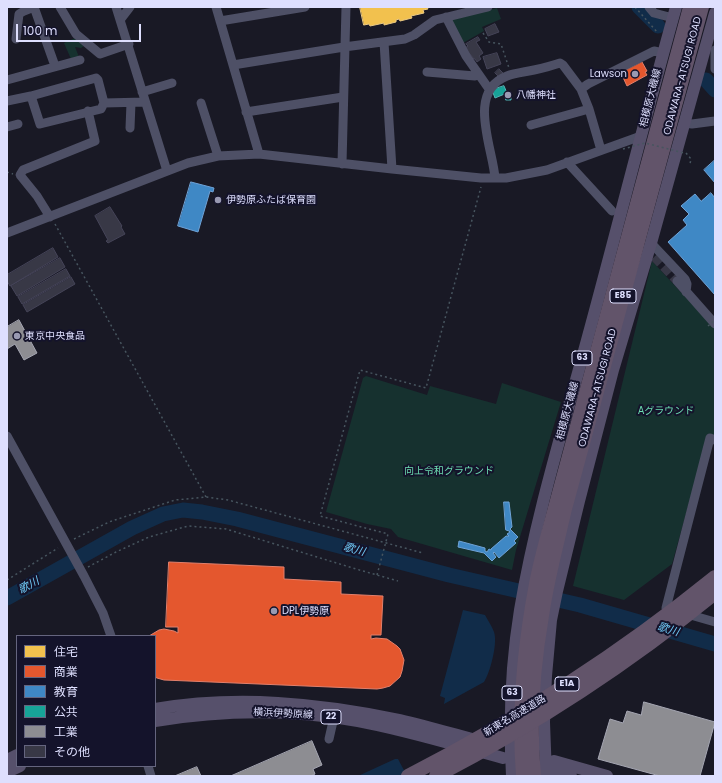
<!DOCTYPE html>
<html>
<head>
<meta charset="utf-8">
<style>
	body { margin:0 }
	#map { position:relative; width:722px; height:783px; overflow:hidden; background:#191925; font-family:Poppins,"Noto Sans JP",sans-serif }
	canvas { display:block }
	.frame { position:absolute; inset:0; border:8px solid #dedffe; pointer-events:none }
	.legend { position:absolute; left:16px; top:635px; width:140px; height:132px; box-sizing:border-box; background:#14132b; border:1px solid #65657f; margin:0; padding:5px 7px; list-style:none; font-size:12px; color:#dedffe }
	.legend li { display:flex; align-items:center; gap:8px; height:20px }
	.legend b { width:20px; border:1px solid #65657f }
	.scale { position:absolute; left:16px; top:24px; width:125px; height:18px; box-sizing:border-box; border:2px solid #dedffe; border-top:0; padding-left:5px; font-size:12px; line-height:14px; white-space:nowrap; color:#dedffe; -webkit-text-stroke:3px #14132b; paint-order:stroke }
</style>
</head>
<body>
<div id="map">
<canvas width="722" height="783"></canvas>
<div class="frame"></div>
<ul class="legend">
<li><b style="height:11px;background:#f2c14e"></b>住宅</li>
<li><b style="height:11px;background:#e4572e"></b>商業</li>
<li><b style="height:11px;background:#3f88c5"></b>教育</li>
<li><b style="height:11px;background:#17a398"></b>公共</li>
<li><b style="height:11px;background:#8d8d92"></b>工業</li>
<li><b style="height:11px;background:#383846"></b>その他</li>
</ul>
<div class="scale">100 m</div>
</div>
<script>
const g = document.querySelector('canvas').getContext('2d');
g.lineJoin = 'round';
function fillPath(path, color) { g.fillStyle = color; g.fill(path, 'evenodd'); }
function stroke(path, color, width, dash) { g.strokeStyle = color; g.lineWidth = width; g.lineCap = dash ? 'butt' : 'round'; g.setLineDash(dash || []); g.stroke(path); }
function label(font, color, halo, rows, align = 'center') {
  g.font = font + ' Poppins,"Noto Sans JP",sans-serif'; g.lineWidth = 4; g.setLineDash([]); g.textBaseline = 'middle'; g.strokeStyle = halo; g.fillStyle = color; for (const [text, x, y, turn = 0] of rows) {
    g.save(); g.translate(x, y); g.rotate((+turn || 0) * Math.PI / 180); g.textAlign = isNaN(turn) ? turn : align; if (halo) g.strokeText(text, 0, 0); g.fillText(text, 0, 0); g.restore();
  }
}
const green = new Path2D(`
	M497,8l4,11 -19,8 2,4 -21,12 -12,-24z
	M75,38l9,8 -3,2 -6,-1 4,10 -8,2 -7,-16z
	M652,261l63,68v108l-7,-2 -36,129 -48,36 -51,-14z
	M366,376l61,19 3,-9 66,18 6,-21 59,19 -45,148 -4,20 -114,-33 -7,-8 -24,-5 -41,-12 37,-134z`);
const water = new Path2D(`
	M463,610l22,5c3,6 7,11 9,17 4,11 -4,41 -10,50l-40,22 1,-6 -5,-2z
	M395,759h3l9,17h-49z`);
const homes = new Path2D(`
	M360,7h67l1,2 -5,1 1,3 -13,3 1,2 -12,3 -1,-2 -3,1v2l-12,3v-2l-14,3 -1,-2 -5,1z`);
const shops = new Path2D(`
	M642,62l5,9 -2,1 2,3 -20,11 -6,-13z
	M169,562l115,5v12l57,3v12l42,2 -2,39h-10v4l5,-1 11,1 10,7 3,3 4,11 -2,11 -2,6 -10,9 -7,2 -6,1 -213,-9 -7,-2 -2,-1v-41h-6l10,-6 5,-1 10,2 4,2v-6h-12z`);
const schools = new Path2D(`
	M715,160v23l-11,-13z
	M191,182l23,6 -1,4 -3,-1 -12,41 -20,-6z
	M711,193l4,5v97l-47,-53 19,-17 -4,-5 6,-6 -8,-8 14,-12 6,7z
	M504,502h5l3,25 -2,2 8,8 -4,4 2,2 -17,15 -5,-6 -1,1 3,4 -4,4 -8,-8 -26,-6 1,-6 26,7v3l2,1 2,-3 2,1v-1l15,-13h3l-2,-2 3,-2 -1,-1 -3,-1z`);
const public = new Path2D(`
	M504,86l3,7 -12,5 -3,-8z
	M506,94h5v6h-5z`);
const industry = new Path2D(`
	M19,320l18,33 -13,7 -9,-16 -8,5v-22z
	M644,702l71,20 -15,54h-40l-62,-17 12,-40 13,4 4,-12 14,4z
	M312,741l10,24 -9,4 2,5 -4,2h-80z
	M197,767l4,9h-26z`);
const river = new Path2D(`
	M639,7l19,19
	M706,80l9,10
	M7,598l125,-70 31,-14 20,-4 19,2 35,7 212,56 131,30 135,39`);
const building = new Path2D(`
	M495,24l4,8 -11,4 -3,-7z
	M478,37l2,3 -4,2 7,11 -4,3 2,3 -4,3 -2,-3h-1l-9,-11 3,-2 -2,-2z
	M497,53l4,11 -14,5 -4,-12z
	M499,69l5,5 -4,4 -5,-5z
	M110,207l12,19 -1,1 4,7 -17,9 -2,-2 2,-1 -13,-24z
	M53,248l5,9 -48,29 -3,-5v-6z
	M60,258l5,9 -48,29 -6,-10z
	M66,269l4,7 -48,28 -4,-7z
	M71,277l4,7 -48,28 -4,-7z`);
const minorTunnel = new Path2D(`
	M645,247l32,34`);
const path = new Path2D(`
	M635,7l23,26
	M483,33l6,9 12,2 8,24
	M686,153l5,6 -1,5
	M7,172l6,2
	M55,224l151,273
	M74,539l35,-17 66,-22 31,-3 22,3 195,53
	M88,567l28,-15 33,-15 39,-11 38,3 130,40 42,12
	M377,575l11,-41 -68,-18 40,-146 66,18 55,-201
	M7,580l51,-32`);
const minor = new Path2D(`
	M34,7l21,59
	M60,7l16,27 24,20 29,-10
	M116,7l51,164
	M216,7l17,58 111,-18 61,-8 9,-4 21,-15 53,-13
	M649,7l5,6 19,5
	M446,17l20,39 23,33
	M120,20l10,-13
	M220,21l85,-14
	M16,39l3,-25 5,-3 10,-4
	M384,42l8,127
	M715,50v19
	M233,65l26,89
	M427,72l48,4 3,-2
	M7,80l73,-20
	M581,89l7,-5 66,-33 9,2
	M142,92l30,-9
	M31,96l9,28 61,-15 3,-6
	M7,101l24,-5 65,-18 2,2 6,23 41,-1
	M201,103l17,53
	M246,112l97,-15
	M685,123l7,1 23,-3
	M531,125l58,-16
	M7,127l11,-3
	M130,128l1,-25
	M567,162l45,49
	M342,164l4,-157
	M495,178c-2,-30 -29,-86 12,-102 8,-3 18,-4 27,-6 9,-2 17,-4 26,-7l3,2 18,24 8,20 12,41
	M50,217l-13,-21 -17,-21 3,-5 72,-29 -7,-30
	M7,233l181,-70 30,-7 41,-2 133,15 89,9h25l41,-8 94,-34
	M651,243l34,36 2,5 -1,8
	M677,281l38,43
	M7,436l77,140 19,37 8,23
	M715,440l-5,-2 -44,170 49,14
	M329,739l5,-22
	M148,766l3,10`);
const major = new Path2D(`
	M155,709c82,-14 164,-6 245,11 26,6 53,14 79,21
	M155,721c67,-11 136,-12 203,0 49,9 97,24 145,37
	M7,760l10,-5
	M554,761l53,15
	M554,771l17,5
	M7,772l13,-6
	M512,776c-3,-55 -1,-111 8,-166 16,-95 45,-188 70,-281 29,-107 56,-215 86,-322
	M546,776l-2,-54 2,-46 5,-56 6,-29 22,-90 34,-131 38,-127 64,-230`);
const highway = new Path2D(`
	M523,776c-5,-64 1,-129 13,-192 5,-27 13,-53 20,-80l134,-497
	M534,776c-5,-53 -1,-108 8,-160 5,-36 15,-72 23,-107l137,-502`);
const pathBridge = new Path2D(`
	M623,149l22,-6 39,10
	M708,326l7,-6`);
const highwayBridge = new Path2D(`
	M408,776c109,-56 212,-122 307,-199
	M436,776c98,-51 193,-113 279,-183`);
const markers = [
	[635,74,4,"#999ab2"],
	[508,95,4,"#999ab2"],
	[218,200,4,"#999ab2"],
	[17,336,4,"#999ab2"],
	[274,611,4,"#999ab2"]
];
const shields = [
	[623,296,26],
	[582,358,20],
	[567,684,24],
	[512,693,20],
	[331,717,20]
];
const shieldNames = [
	["E85",623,296],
	["63",582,358],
	["E1A",567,684],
	["63",512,693],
	["22",331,717]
];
const poiNames = [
	["Lawson",627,74,"right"],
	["八幡神社",516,95],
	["伊勢原ふたば保育園",226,200],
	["東京中央食品",25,336],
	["DPL伊勢原",282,611]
];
const streetNames = [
	["ODAWARA-ATSUGI ROAD",683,76,-75],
	["相模原大磯線",651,98,-76],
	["ODAWARA-ATSUGI ROAD",598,388,-75],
	["相模原大磯線",568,411,-75],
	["横浜伊勢原線",283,714,3],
	["新東名高速道路",515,716,-31]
];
const parkNames = [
	["Aグラウンド",666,411],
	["向上令和グラウンド",449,471]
];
const waterNames = [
	["歌川",354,550,15],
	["歌川",29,586,-29],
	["歌川",668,630,16]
];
fillPath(green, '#16312f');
fillPath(water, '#112c49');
fillPath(homes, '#f2c14e');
stroke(homes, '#ecca83', 1);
fillPath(shops, '#e4572e');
stroke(shops, '#e2806c', 1);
fillPath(schools, '#3f88c5');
stroke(schools, '#6fa2d6', 1);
fillPath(public, '#17a398');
stroke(public, '#53b5b7', 1);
fillPath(industry, '#8d8d92');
stroke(industry, '#a5a6b2', 1);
stroke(river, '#112c49', 15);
fillPath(building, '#383846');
stroke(building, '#454458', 1);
stroke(minorTunnel, '#373746', 9, [9, 4.5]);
stroke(path, '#47555f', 1.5, [2, 3]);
stroke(minor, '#4e5066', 9);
stroke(major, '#56506b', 12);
stroke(highway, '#62546a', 14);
stroke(pathBridge, '#47555f', 1.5, [2, 3]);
stroke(highwayBridge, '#62546a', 14);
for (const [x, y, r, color] of markers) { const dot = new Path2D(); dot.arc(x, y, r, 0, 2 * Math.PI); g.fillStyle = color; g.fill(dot); stroke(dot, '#14132b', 1.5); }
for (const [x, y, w] of shields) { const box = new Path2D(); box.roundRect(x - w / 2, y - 7, w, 14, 3); g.fillStyle = '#14132b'; g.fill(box); stroke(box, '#dedffe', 1); }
label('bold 9px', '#dedffe', null, shieldNames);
label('10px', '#dedffe', '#14132b', poiNames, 'left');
label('10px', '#dedffe', '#14132b', streetNames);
label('10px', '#6cdcb1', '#14132b', parkNames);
label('italic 11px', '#71ccf9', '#14132b', waterNames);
</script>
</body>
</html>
